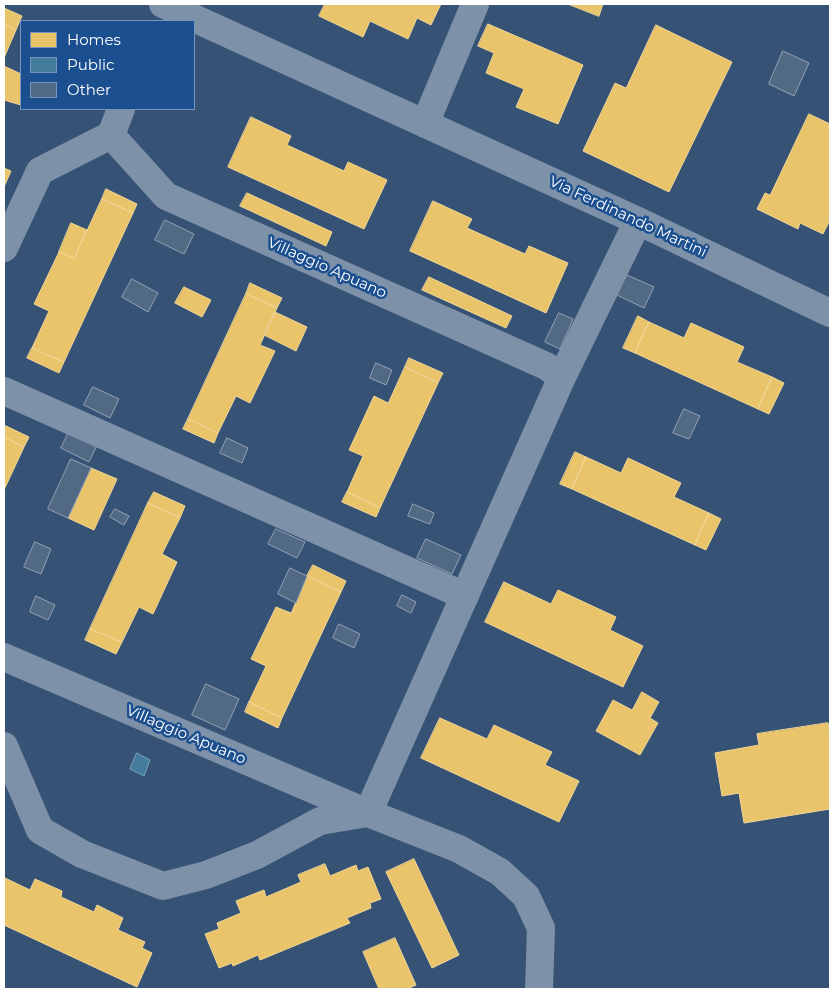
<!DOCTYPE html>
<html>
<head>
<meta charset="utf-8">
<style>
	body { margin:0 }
	#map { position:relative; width:834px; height:993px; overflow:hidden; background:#365274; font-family:Montserrat,sans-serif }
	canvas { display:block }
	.frame { position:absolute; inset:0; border:5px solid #fff; pointer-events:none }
	.legend { position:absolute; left:20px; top:20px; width:175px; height:90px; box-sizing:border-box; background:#1b4f8f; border:1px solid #7695bc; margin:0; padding:6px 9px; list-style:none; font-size:15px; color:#fff }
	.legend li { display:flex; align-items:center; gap:10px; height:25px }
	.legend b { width:25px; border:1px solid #7695bc }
</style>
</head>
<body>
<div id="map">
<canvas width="834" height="993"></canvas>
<div class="frame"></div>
<ul class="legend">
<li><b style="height:14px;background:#e9c46a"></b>Homes</li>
<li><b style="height:14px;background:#457b9d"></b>Public</li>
<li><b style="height:14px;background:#526984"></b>Other</li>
</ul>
</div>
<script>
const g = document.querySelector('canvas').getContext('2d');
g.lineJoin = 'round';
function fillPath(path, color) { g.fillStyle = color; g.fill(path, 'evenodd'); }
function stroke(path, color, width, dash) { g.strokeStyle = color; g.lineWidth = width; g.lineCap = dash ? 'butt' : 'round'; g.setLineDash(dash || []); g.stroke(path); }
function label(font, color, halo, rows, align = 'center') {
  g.font = font + ' Montserrat,sans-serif'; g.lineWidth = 5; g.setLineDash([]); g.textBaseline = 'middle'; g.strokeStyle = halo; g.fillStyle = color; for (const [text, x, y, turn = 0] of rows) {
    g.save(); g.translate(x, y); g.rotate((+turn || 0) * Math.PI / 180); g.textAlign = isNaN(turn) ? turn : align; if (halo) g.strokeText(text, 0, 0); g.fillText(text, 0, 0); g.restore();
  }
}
const homes = new Path2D(`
	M325,4h116l-10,21 -14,-7 -9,21 -38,-18 -7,16 -44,-21z
	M568,4h35l-4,12z
	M4,8l18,8 -6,14 -12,-6z
	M4,24l12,6 -12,28z
	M488,24l95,41 -25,59 -42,-17 8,-18 -38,-16 8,-20 -16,-7z
	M656,25l76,37 -63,130 -86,-41 32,-68 11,5z
	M4,66l17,8v31l-17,-5z
	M809,114l21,10v96l-7,14 -23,-11 -2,6 -41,-20 8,-16 5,2z
	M251,117l40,19 -4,9 57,26 4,-9 39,18 -23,49 -136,-62z
	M4,168l7,3 -7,16z
	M106,189l31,15 -4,9 -31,-14z
	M247,193l85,39 -6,14 -86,-40z
	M102,199l31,14 -69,149 -32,-14 17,-37 -15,-7 25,-52 15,6z
	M433,201l39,18 -5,9 58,26 4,-8 39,17 -22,50 -136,-62z
	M71,223l16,7 -13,28 -15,-6z
	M429,277l83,39 -6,12 -84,-38z
	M250,283l32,15 -5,10 -31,-14z
	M184,287l27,13 -9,17 -27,-14z
	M246,294l31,14 -17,37 15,6 -25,52 -14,-7 -18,37 -30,-14z
	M275,312l32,15 -11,24 -32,-16z
	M638,316l11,6 -14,31 -12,-5z
	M649,322l35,16 7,-15 53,24 -7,15 35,15 -14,32 -123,-56z
	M32,348l32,14 -5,11 -32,-15z
	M409,358l34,15 -5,10 -33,-16z
	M405,367l33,16 -58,125 -33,-16 16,-36 -14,-6 25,-54 14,7z
	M772,377l12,6 -15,31 -11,-5z
	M188,419l30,14 -4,10 -31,-14z
	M4,425l25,12 -5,10 -20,-10z
	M4,437l20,10 -20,43z
	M575,452l11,5 -14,32 -12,-5z
	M586,457l35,16 7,-15 53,25 -7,14 35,16 -14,32 -123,-56z
	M91,468l26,11 -23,51 -26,-12z
	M154,492l31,14 -5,12 -32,-15z
	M347,492l33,16 -4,9 -34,-15z
	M148,503l32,15 -18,36 15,8 -24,52 -14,-7 -17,35 -32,-13z
	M709,513l12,6 -15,31 -11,-5z
	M313,565l33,16 -5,11 -34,-16z
	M307,576l34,16 -59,126 -33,-16 17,-36 -15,-7 25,-52 15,6z
	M504,582l47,22 7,-14 58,27 -6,13 33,16 -20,41 -138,-65z
	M90,629l32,13 -6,12 -31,-14z
	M642,692l17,10 -9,16 8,5 -18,32 -44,-24 17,-31 19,10z
	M249,702l33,16 -4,10 -33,-16z
	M440,718l47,21 7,-14 58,27 -7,13 34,16 -20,41 -138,-64z
	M828,723l2,10v76l-86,14 -5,-30 -17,3 -7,-43 44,-8 -2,-11z
	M414,859l45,96 -27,13 -46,-96z
	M325,864l5,12 26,-11 2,6 10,-4 13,32 -11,4 1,5 -24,10 3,5 -90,37 -2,-5 -25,11 -1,-3 -13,5 -14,-34 14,-5 -2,-6 24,-10 -5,-12 28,-11 2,7 35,-15 -3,-7z
	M5,878l25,12 5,-11 27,12 -1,6 33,15 3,-7 26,13 -5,12 27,12 -3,6 10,5 -15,34 -133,-62z
	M395,938l21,47 -9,4h-28l-16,-37z`);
const public = new Path2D(`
	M137,753l13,7 -6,16 -14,-7z`);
const building = new Path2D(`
	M783,51l26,12 -15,33 -25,-12z
	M165,220l29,14 -10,20 -29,-14z
	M627,275l27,12 -10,21 -27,-13z
	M132,279l26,14 -10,19 -26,-15z
	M559,313l14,6 -13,30 -15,-7z
	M376,363l16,7 -6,15 -16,-7z
	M93,387l26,12 -9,19 -26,-13z
	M684,409l16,7 -11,23 -16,-6z
	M70,430l28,13 -9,19 -28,-14z
	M227,438l21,10 -6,15 -22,-10z
	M71,459l20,9 -23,50 -20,-9z
	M413,504l21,9 -4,11 -22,-8z
	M115,509l14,7 -5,9 -14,-8z
	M276,529l29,13 -8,16 -29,-14z
	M426,539l35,16 -9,19 -35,-16z
	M35,542l16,7 -10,25 -17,-7z
	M290,568l17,8 -11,27 -18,-9z
	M402,595l14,7 -5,11 -14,-7z
	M36,596l19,9 -7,15 -18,-8z
	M339,624l21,10 -6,14 -21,-10z
	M206,684l33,15 -14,31 -33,-15z`);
const minor = new Path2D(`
	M163,4l475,217 192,92
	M425,124l50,-120
	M111,135l10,-26
	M4,248l36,-77 71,-36 55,61 380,170 16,11
	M4,391l461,205
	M4,657l364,156 194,-436 76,-156
	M4,746l36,84 42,24 81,32 43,-11 51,-20 63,-34 48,-8 91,36 41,23 26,24 15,32 -2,61`);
const streetNames = [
	["Via Ferdinando Martini",628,217,25],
	["Villaggio Apuano",327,268,24],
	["Villaggio Apuano",186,735,23]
];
fillPath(homes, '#e9c46a');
stroke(homes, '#f0d697', 1);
fillPath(public, '#457b9d');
stroke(public, '#7da3ba', 1);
fillPath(building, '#526984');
stroke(building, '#92a2b6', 1);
stroke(minor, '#7d92a8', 28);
label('15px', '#fff', '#1b4f8f', streetNames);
</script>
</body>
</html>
